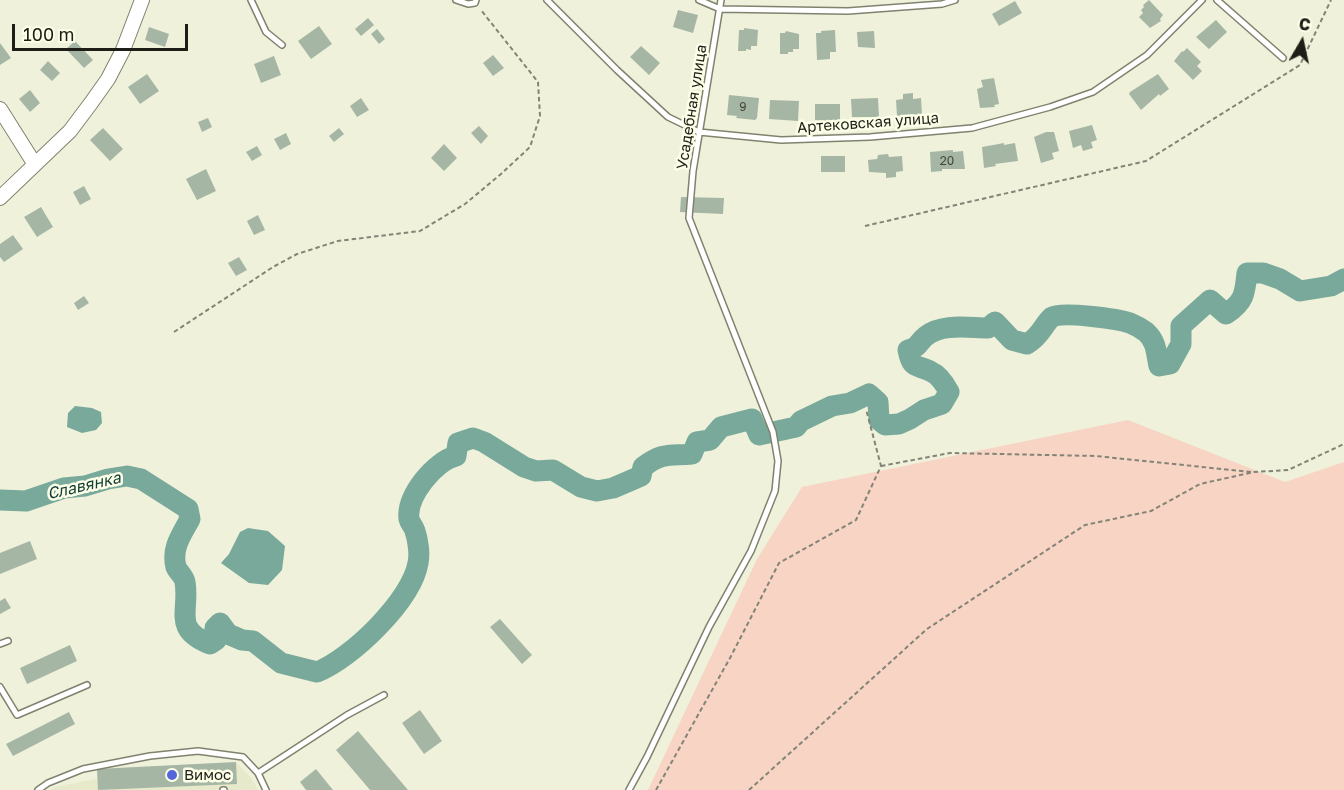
<!DOCTYPE html>
<html>
<head>
<meta charset="utf-8">
<style>
	body { margin:0 }
	#map { position:relative; width:1344px; height:790px; overflow:hidden; background:#eff1db; font-family:"Golos Text",sans-serif }
	canvas { display:block }
	.north { position:absolute; left:1272px; top:12px; width:60px; height:60px; -webkit-text-stroke:4px #fdfee8; paint-order:stroke; rotate:9deg; font-size:16px; font-weight:700; line-height:24px; text-align:center; color:#1e1e17 }
	.north::after { content:''; display:block; margin:auto; width:21px; height:27px; background:#1e1e17; clip-path:polygon(50% 0,100% 100%,50% 72%,0 100%) }
	.scale { position:absolute; left:12px; top:24px; width:176px; height:27px; box-sizing:border-box; border:3px solid #1e1e17; border-top:0; padding-left:8px; font-size:18px; line-height:21px; white-space:nowrap; color:#1e1e17; -webkit-text-stroke:4px #fdfee8; paint-order:stroke }
</style>
</head>
<body>
<div id="map">
<canvas width="1344" height="790"></canvas>
<div class="north">С</div>
<div class="scale">100 m</div>
</div>
<script>
const g = document.querySelector('canvas').getContext('2d');
g.lineJoin = 'round';
function fillPath(path, color) { g.fillStyle = color; g.fill(path, 'evenodd'); }
function stroke(path, color, width, dash) { g.strokeStyle = color; g.lineWidth = width; g.lineCap = dash ? 'butt' : 'round'; g.setLineDash(dash || []); g.stroke(path); }
function label(font, color, halo, rows, align = 'center') {
  g.font = font + ' "Golos Text",sans-serif'; g.lineWidth = 5; g.setLineDash([]); g.textBaseline = 'middle'; g.strokeStyle = halo; g.fillStyle = color; for (const [text, x, y, turn = 0] of rows) {
    g.save(); g.translate(x, y); g.rotate((+turn || 0) * Math.PI / 180); g.textAlign = isNaN(turn) ? turn : align; if (halo) g.strokeText(text, 0, 0); g.fillText(text, 0, 0); g.restore();
  }
}
const built = new Path2D(`
	M236,762l16,17 6,11h-207l3,-3 43,-8v-10z`);
const green = new Path2D(`
	M1128,420l157,62 59,-20v328h-696l109,-231 45,-72z`);
const water = new Path2D(`
	M75,406l17,2 9,4 1,11 -6,7 -14,3 -15,-6 1,-14z
	M248,528l20,3 17,15 -3,24 -14,15 -19,-2 -28,-20 8,-9 11,-22z`);
const river = new Path2D(`
	M0,500l26,1 38,-13 21,-2 23,-7 19,-3 14,3 47,30 2,10c-8,15 -19,29 -14,48 2,5 8,9 9,15 5,29 -13,47 25,62l6,-4 -1,-12 5,-5 8,11 14,6 11,1 28,22 36,9c34,-13 95,-72 101,-109 2,-9 0,-23 -3,-32 -1,-4 -5,-8 -6,-12 -3,-23 26,-58 47,-63l2,-13 15,-5 11,4 40,25 12,4 17,-1 28,17 16,4 16,-3 28,-12 2,-9c20,-15 26,-11 49,-13l5,-12 13,-2 11,-13 31,-8 7,16 37,-8 5,-6 31,-15 18,-3 19,-9 9,8 1,18 6,5 14,-1 11,-5 14,-9 18,-6 7,-12c-4,-8 -10,-17 -19,-21 -14,-7 -18,-1 -22,-21 13,-4 9,-7 18,-14 16,-13 43,-8 62,-8l7,-6 17,18 15,4c15,-9 15,-18 25,-27 9,-6 66,2 78,6 5,2 12,6 16,9 11,10 10,21 13,34l11,-2 11,-20v-18l29,-26 16,14c18,-12 19,-20 21,-41h16l17,6 20,12 31,-5 13,-7`);
const building = new Path2D(`
	M1149,0l14,15 -3,4 1,2 -11,7 -11,-11 4,-4 -2,-3 3,-3 -1,-2z
	M1015,1l7,12 -23,13 -7,-12z
	M678,10l20,5 -5,18 -20,-6z
	M368,18l6,7 -13,11 -6,-7z
	M1216,20l11,12 -18,17 -13,-12z
	M319,26l13,18 -21,15 -13,-18z
	M149,27l20,7 -4,13 -20,-7z
	M744,28l14,2 -1,16h-6v4l-5,-1v2h-8l1,-21h5z
	M377,29l8,10 -6,5 -8,-10z
	M835,30l1,22h-6v7l-13,1 -1,-27h5v-2z
	M786,31l13,3v15h-6v3h-5v2h-8v-21h5z
	M874,31l1,17 -17,-1 -1,-15z
	M75,41l18,19 -9,8 -18,-19z
	M0,43l11,15 -11,7z
	M641,46l19,17 -11,12 -19,-18z
	M1187,48l14,14 -4,4 5,5 -9,9 -19,-19 8,-10 1,1z
	M493,55l11,13 -11,8 -10,-13z
	M274,56l7,19 -20,8 -7,-19z
	M48,61l12,12 -8,8 -12,-11z
	M147,74l12,17 -19,13 -12,-17z
	M1158,74l11,15 -9,7 -1,-2 -18,16 -12,-16 1,-2z
	M994,78l5,26 -5,1 1,2 -15,1 -3,-19 6,-2 -2,-7z
	M30,90l10,13 -10,9 -11,-13z
	M913,93v6l8,-1 1,17 -25,1 -1,-16 7,-1v-5z
	M729,95l30,3 -2,20 -2,2 -19,-2 1,-2 -10,-1z
	M361,98l8,12 -12,7 -7,-11z
	M878,98l1,19h-27l-1,-18z
	M770,100l29,1 -1,20 -29,-2z
	M815,104h25v18l-25,-2z
	M208,118l4,9 -10,5 -4,-10z
	M1092,125l5,15 -6,2 2,6 -10,3 -2,-6 -8,3 -4,-17z
	M479,126l9,10 -7,8 -10,-11z
	M103,128l20,21 -13,12 -20,-21z
	M339,128l5,6 -10,8 -5,-6z
	M1046,132h8l5,19 -7,2 2,6 -13,4 -7,-26z
	M286,133l5,11 -11,6 -6,-11z
	M1004,143v2l11,-2 3,18 -23,3 1,2 -12,2 -2,-21z
	M444,144l13,14 -13,13 -13,-13z
	M257,146l5,9 -10,6 -6,-9z
	M953,150v2l10,-1 2,18h-23v2l-11,1 -1,-20z
	M888,154l1,3 13,-1 1,15 -7,1v5l-10,1v-5l-17,-1 -1,-12 9,-1 1,-4z
	M821,156h24v16h-24z
	M206,169l10,22 -19,9 -11,-21z
	M84,186l7,13 -11,6 -7,-13z
	M681,197l43,1 -1,16 -43,-2z
	M41,207l12,20 -16,10 -13,-20z
	M258,215l7,15 -11,5 -7,-14z
	M13,235l10,14 -19,13 -4,-5v-13z
	M239,257l8,13 -11,6 -8,-13z
	M84,296l5,7 -11,7 -4,-7z
	M30,541l7,18 -37,15v-21z
	M5,598l6,10 -11,6v-13z
	M500,619l32,36 -10,9 -32,-37z
	M70,645l7,16 -50,23 -7,-16z
	M420,710l22,31 -18,13 -22,-31z
	M69,712l6,12 -62,32 -7,-12z
	M358,731l50,59h-38l-34,-40z
	M236,762l1,22 -139,6 -1,-21z
	M316,769l17,21h-27l-6,-8z`);
const path = new Path2D(`
	M865,226l281,-65 154,-96 31,-65
	M174,332l99,-65 24,-13 41,-13 82,-10 45,-27 36,-30 29,-27 10,-31 -2,-34 -57,-72
	M881,466l69,-13 146,3 155,16
	M656,790l74,-132 49,-95 77,-43 25,-54 -15,-57
	M749,790l178,-161 158,-104 66,-14 49,-27 54,-12 34,-2 56,-26`);
const lane = new Path2D(`
	M251,0l15,32 16,13
	M456,0l12,4 7,-1 1,-3
	M547,0l70,70 51,47 31,15 82,8 89,-3 102,-9 78,-21 43,-15 54,-37 55,-55
	M699,0l21,9 128,2 94,-7 13,-4
	M1217,0l66,58
	M0,644l8,-3
	M0,687l17,28 70,-30
	M258,773l89,-58 37,-20
	M38,790l10,-7 35,-14 67,-13 48,-5 45,6 15,16 8,17
	M223,790h1
	M629,790l18,-33 62,-130 42,-76 24,-60 3,-30 -5,-29 -84,-214 4,-47 28,-171`);
const secondary = new Path2D(`
	M0,109l34,54
	M0,198l70,-67 21,-28 17,-24 15,-29 19,-50`);
const markers = [
	[172,775,6,"#5466dc"]
];
const numberNames = [
	["9",743,107],
	["20",947,161]
];
const streetNames = [
	["Усадебная улица",692,107,-81],
	["Артековская улица",868,123,-4]
];
const poiNames = [
	["Вимос",184,775]
];
const waterNames = [
	["Славянка",84,486,-13]
];
fillPath(built, '#e7e9cb');
fillPath(green, '#f7d4c4');
fillPath(water, '#78a99b');
stroke(river, '#78a99b', 21);
fillPath(building, '#a6b6a5');
stroke(lane, '#81826e', 8);
stroke(secondary, '#81826e', 16);
stroke(path, '#838476', 2, [4.5, 3]);
stroke(lane, '#fff', 5);
stroke(secondary, '#fff', 14);
for (const [x, y, r, color] of markers) { const dot = new Path2D(); dot.arc(x, y, r, 0, 2 * Math.PI); g.fillStyle = color; g.fill(dot); stroke(dot, '#fdfee8', 2); }
label('12px', '#40443a', null, numberNames);
label('15px', '#1e1e17', '#fdfee8', streetNames);
label('15px', '#1e1e17', '#fdfee8', poiNames, 'left');
label('italic 16px', '#144137', '#fdfee8', waterNames);
</script>
</body>
</html>
